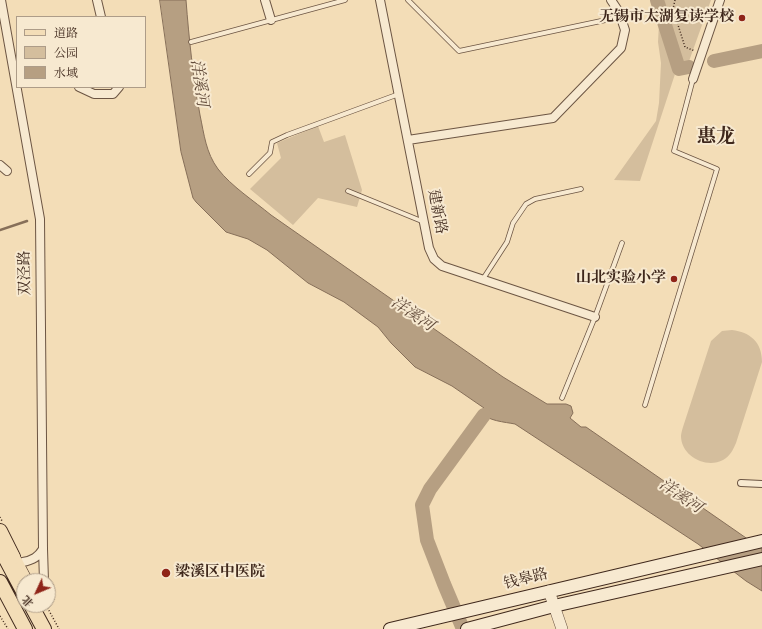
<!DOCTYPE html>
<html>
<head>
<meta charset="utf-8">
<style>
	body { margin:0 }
	#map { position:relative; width:762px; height:629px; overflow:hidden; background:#f3ddb7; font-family:"IM FELL English","Noto Serif SC",serif }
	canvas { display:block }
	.legend { position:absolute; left:16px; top:16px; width:130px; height:72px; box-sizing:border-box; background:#f7e9d0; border:1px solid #ad9c88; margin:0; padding:5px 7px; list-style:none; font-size:12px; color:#3f281c }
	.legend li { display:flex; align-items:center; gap:8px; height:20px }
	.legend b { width:20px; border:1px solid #ad9c88 }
	.north { position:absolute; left:16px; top:573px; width:40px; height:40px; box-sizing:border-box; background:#f7e9d0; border:1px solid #ad9c88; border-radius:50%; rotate:226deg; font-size:11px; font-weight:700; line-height:16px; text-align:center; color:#3f281c }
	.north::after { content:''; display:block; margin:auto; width:14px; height:18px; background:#8f2418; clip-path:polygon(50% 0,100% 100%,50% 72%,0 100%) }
</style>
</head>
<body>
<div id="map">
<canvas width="762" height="629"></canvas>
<ul class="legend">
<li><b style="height:5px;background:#f3ddb7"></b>道路</li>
<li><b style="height:11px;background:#d4be9d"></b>公园</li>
<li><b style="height:11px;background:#b69f82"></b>水域</li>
</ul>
<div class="north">北</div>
</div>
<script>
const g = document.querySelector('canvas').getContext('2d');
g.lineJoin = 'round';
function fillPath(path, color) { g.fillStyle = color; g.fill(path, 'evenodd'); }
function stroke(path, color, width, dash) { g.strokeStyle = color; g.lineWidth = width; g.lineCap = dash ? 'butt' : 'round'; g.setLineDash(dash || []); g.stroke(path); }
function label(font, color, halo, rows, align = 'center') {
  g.font = font + ' "IM FELL English","Noto Serif SC",serif'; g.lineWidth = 4; g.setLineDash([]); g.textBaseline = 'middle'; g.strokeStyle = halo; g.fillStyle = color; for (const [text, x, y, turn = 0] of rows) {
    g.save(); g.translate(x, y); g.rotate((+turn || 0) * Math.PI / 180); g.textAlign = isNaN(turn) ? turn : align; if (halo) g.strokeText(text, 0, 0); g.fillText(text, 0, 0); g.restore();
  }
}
const green = new Path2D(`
	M661,0h50l-23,64 -6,1z
	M659,24l17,47 -36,110 -26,-1 42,-59 3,-18 2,-40 -3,-21z
	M318,126l6,16 21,-7 17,55 -5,17 -39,-9 -25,27 -43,-36 31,-31 -4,-15z
	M732,330c18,2 30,12 30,32l-26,81c-3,7 -6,13 -13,17 -17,9 -42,-4 -42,-24 0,-2 1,-6 2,-9l28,-86 11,-10z`);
const water = new Path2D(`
	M160,0h26c3,39 7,77 14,115 4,19 6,38 18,54 13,17 36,32 53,46l232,162 44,27h19l5,2 2,7 -3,5 11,9h5l176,122v42l-16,-10 -48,-37 -183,-120c-10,-2 -28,-3 -34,-12l3,-4 -32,-22 -37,-19 -24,-24 -13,-16 -34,-25 -36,-19 -41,-33 -19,-11 -22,-7 -30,-30 -3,-4 -12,-46z`);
const stream = new Path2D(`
	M0,230l27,-9`);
const river = new Path2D(`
	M657,0l22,69 10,-2
	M714,61l48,-10
	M463,629l-19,-45 -17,-44 -5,-35 8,-16 54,-74`);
const path = new Path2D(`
	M675,0l-2,9 12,38 10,4
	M0,517l2,4
	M46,605l13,24
	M0,616l8,13`);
const service = new Path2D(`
	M408,0l51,51 161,-34
	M191,42l154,-42
	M249,174l21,-21 2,-11 15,-7 112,-41
	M348,191l76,31
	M483,279l24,-37 6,-19 13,-19 9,-5 46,-10
	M562,398l33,-81 27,-74
	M645,405l72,-236 -43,-18 19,-72`);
const pedestrian = new Path2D(`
	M741,483l21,1`);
const minor = new Path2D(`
	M1,0l39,219 3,330
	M97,0l4,17
	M265,0l6,20
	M380,0l49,248 5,11 8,7 153,51
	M693,79l27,-79
	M79,87l15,7h19l6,-7
	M408,140l145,-22 68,-70 4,-18 -6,-18 -8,-12
	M0,165l7,6
	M23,562c10,-2 15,-5 20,-13l1,32`);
const tertiary = new Path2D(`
	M549,591l13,38`);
const secondary = new Path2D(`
	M390,629l372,-88
	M467,629l87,-23 208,-47`);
const primary = new Path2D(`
	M8,547l18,34`);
const trunk = new Path2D(`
	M0,531l13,26
	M0,548l24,45
	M0,582l25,47
	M31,605l13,24`);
const markers = [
	[742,18,4,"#8f2418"],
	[674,279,4,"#8f2418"],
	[166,573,5,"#8f2418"]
];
const poiNames = [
	["无锡市太湖复读学校",734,18],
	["山北实验小学",666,279],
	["梁溪区中医院",175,573,"left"]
];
const streetNames = [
	["建新路",436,212,79],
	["双泾路",26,273,-91],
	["钱皋路",526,580,-14]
];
const waterNames = [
	["洋溪河",198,83,82],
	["洋溪河",412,315,34],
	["洋溪河",680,497,34]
];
const districtNames = [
	["惠龙",716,138]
];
fillPath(green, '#d4be9d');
fillPath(water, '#b69f82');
stroke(water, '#866f59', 1);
stroke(stream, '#866f59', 2.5);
stroke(river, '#b69f82', 14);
stroke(service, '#6c5543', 5.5);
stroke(pedestrian, '#6c5543', 8);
stroke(minor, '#6c5543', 10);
stroke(tertiary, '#6c5543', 12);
stroke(secondary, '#3f281c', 14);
stroke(primary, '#3f281c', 14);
stroke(trunk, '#3f281c', 16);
stroke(path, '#3f281c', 1.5, [1, 2]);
stroke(service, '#f7e9d0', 4);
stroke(pedestrian, '#f7e9d0', 6);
stroke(minor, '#f7e9d0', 8);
stroke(tertiary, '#f7e9d0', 11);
stroke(secondary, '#f7e9d0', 12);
stroke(primary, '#f3ddb7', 13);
stroke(trunk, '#f3ddb7', 14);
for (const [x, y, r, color] of markers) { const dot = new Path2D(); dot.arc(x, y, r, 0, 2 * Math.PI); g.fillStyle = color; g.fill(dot); stroke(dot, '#f7e9d0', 1.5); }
label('bold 15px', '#3f281c', '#f7e9d0', poiNames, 'right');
label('15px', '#3f281c', '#f7e9d0', streetNames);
label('italic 16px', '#634c3b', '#f7e9d0', waterNames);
label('bold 19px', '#3f281c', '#f7e9d0', districtNames);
</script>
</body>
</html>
